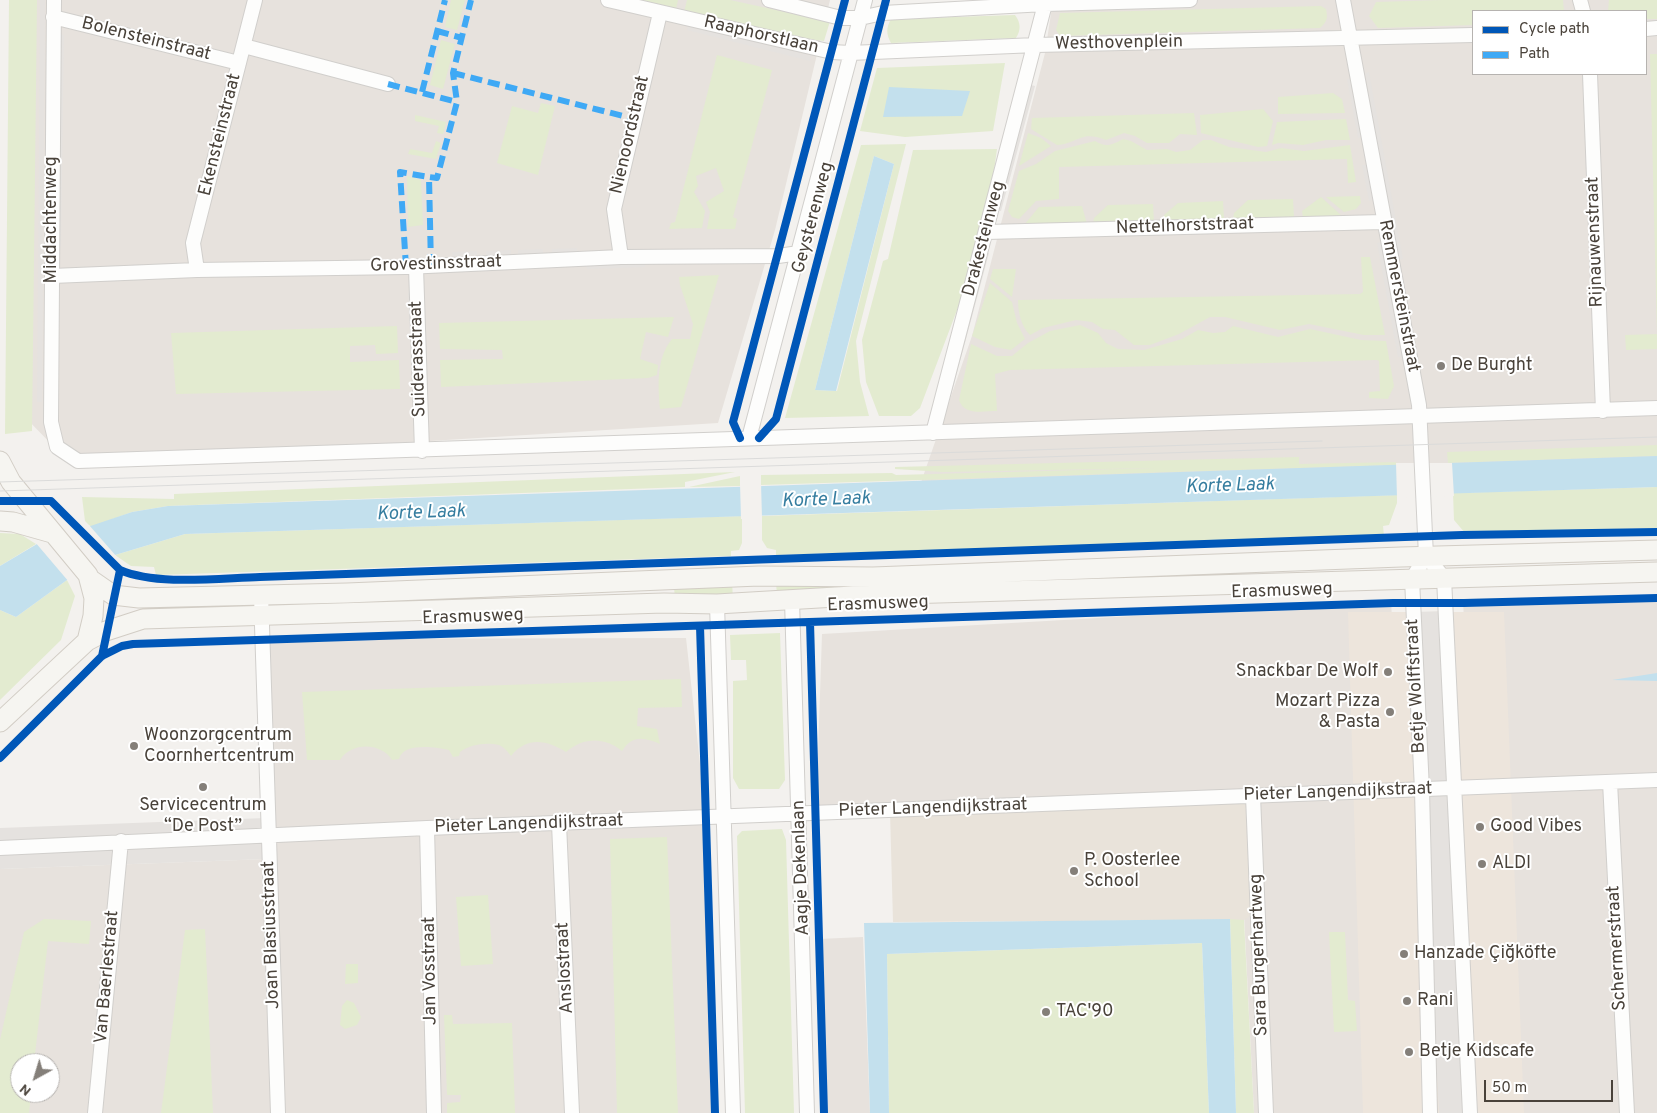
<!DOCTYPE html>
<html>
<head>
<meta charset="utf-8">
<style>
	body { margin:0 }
	#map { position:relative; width:1657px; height:1113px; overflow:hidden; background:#f3f1ee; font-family:Overpass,sans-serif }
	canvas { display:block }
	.legend { position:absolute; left:1472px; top:10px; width:175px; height:65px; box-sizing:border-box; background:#fff; border:1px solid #b6b3b0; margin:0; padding:6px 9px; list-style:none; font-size:15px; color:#49423a }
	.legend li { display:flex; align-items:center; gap:10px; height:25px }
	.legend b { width:25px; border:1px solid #b6b3b0 }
	.north { position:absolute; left:10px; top:1053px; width:50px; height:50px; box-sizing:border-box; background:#fff; border:1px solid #b6b3b0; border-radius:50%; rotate:219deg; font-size:14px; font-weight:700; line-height:20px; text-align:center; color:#49423a }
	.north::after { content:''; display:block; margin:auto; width:18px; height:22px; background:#847f79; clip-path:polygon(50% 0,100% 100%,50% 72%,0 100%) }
	.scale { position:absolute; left:1484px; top:1080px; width:129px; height:22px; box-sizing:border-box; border:2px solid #49423a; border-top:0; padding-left:6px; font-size:15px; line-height:18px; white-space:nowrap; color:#49423a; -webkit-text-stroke:4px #fff; paint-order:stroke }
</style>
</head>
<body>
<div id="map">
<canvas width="1657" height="1113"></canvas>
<ul class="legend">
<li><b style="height:6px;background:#0057b8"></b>Cycle path</li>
<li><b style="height:6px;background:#3fa9f5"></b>Path</li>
</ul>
<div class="north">N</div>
<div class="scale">50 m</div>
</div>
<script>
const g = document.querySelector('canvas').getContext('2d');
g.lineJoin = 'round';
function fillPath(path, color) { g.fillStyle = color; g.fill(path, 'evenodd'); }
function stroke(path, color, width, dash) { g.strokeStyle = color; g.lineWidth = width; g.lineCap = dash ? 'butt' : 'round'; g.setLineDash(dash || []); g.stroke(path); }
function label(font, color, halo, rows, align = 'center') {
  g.font = font + ' Overpass,sans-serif'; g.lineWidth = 4; g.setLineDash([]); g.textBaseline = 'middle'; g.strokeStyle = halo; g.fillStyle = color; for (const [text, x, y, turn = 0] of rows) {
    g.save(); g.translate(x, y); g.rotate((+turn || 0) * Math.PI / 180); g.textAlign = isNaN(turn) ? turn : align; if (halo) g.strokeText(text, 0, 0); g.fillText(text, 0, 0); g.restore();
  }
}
const residential = new Path2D(`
	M30,0h800l-55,230 -57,193 -640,40 -20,-12 -35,-36z
	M1053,0h604v463l-738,25 53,-152 73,-283zM1473,11h173v63h-173z
	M1657,595v518h-172l-22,-514z
	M1391,601l29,512h-166l-15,-298 -423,-1 6,-180z
	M686,638l20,180 9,295h-715v-244l266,-10 -4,-220zM20,1063h30v30h-30z
	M863,937l7,176h-46l-5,-174z`);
const commercial = new Path2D(`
	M1348,612h156l20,501h-161z`);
const education = new Path2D(`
	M1253,796l5,114 -14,10 -351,2 -3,-111z`);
const green = new Path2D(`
	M9,0h28l-5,431 -27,3z
	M451,0h14l-8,30 -12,-3z
	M638,0h40l-2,9z
	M687,0h43l92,20 9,-2 -7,23 -51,-7 -89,-22z
	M1442,0h121l1,11h-91v14l-95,3 -9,-12 7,-14z
	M1609,0h48v19h-11v-8h-38z
	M1321,6l5,3c2,9 1,13 -6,19l-260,8 -4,-6 4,-17z
	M1015,15c6,8 6,15 1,23l-125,5c-5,-9 -5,-15 0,-24z
	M441,40l14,4 -12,45 -13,-4z
	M1650,54h7v295l-31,1 -1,-15 32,-1z
	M717,55l55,15 -39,147 4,2 -2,10h-28l3,-17 -4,-10 18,-11 -8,-23 -20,8 2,10 -4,6 11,19 -3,17 -33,1 2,-6 4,-1z
	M1005,63l-12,68 -88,6 -45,-6 17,-63z
	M1333,93l9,6 3,14 -67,1v-17z
	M541,103l14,3 -17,69 -41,-12 15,-57 26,7z
	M1263,109l10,12 -6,25 -9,1 -57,-14 -1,-18z
	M1194,113l3,22 -17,-1 -11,9h-22l-12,-7 -11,-3 -18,7c-26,-10 -26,3 -49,5l-26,-16 1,-11z
	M415,115l31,7 -3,12 -6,-1 2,-7 -24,-5z
	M1346,119l4,21h-24l-23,5 -25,-2 -6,2 5,-23z
	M1028,133l13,5 10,8 -32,20z
	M1123,139l8,2 16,9 20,-1 9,3 14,-2 13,-10h8l18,7 37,5 15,-4 23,3 46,-6 6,37 -8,1 -1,-24 -288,8v32l-23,2 -17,18 -7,-2 -4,-6 11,-40 17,-7 19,-13 40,-10c11,7 17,4 28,-2z
	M436,141l5,2 -5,16 -28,-5 2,-5 22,4z
	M906,144l-50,197 4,41 9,34 -84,2 76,-273zM874,156l20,8 -57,227 -22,-1z
	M997,149l-12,87 -65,172 -9,8h-32l-13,-34 -4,-42 21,-79 5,-2 25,-109z
	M407,176l14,4 2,45 -15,2z
	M1360,196l1,7 -5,6 -12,3 -18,-15z
	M1321,197l21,19 -39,1 -1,-6z
	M1293,199l1,18 -61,2 1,-6 14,-13z
	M1223,201l1,18 -61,2 1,-6 14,-12z
	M1153,204l1,18 -61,2 1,-6 14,-13z
	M1082,206l5,18 -63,1 15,-18z
	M1361,257h9l15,78h-21l-55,-11 -29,6 -55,-13h-15l-31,17 -29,11h-16l-19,-15 -12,-1 -11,-7 -16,-2 -33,8 -13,7c-9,-9 -12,-23 -12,-35l342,-6 3,-2z
	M993,269h23l-4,28 -22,-18z
	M719,275l-38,132 -21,2c-2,-23 -4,-51 12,-70h18l3,-15 -13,-39 -1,-8z
	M990,283l22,19 5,21 8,16 -14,11 -16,-3 -23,-11z
	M674,317l-6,20 -22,-5 -6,27 18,6 -1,10 -9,3 -207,9 -1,-27 63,-1 -1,-9 -62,-1 -1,-26z
	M1080,325l18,8 8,10 12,6 26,1 38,-11 16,-9 15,3 12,-1 8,-6 45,11 32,-8 51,11 25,1 8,45 -6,13 -19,-1v-6l11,-1 -1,-30 -2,-1 -367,10 -15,4 2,37c-14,0 -33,5 -38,-11l12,-56 26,12h15l16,-13 22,-12z
	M397,326l1,27 -22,1 -1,-9 -25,1v16l49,-2 1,29 -224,5 -5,-61z
	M1657,445v11l-209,7 -1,-11z
	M1299,457v7l100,-2h-3v3l-635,20v-10l131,-2 4,2 259,-7 -212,4 -48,-3v-2z
	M735,472l-50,10v5l-517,19 -36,6 -41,15 -6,-6 -3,-24 92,2v-5z
	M740,476v10l-51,1z
	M1657,487v41l-192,5 -11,-13 -1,-27z
	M1397,495v8l-8,22 -6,1 1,10 -608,19v-5l-9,-2 -5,-8v-24z
	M742,516v27l-3,7 -8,1v5l-575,19 -2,-8 -23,-1 -16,-11 70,-21z
	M0,533l20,1 16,10 -36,22z
	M67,580l8,16 -14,44 -61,60v-90l16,7z
	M776,581l58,2v8l-57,6z
	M732,582l1,17 -58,-3 -1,-7z
	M780,633l5,147 -6,9h-40l-6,-11v-97l14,-1 -1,-20h-15l-1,-25z
	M681,679l1,28 -44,1 -1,18 20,3 3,15c-16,-7 -28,-9 -38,7 -18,-14 -38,-14 -56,1 -19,-12 -39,-16 -55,4 -3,-4 -7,-9 -12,-11 -12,-3 -29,-1 -39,7l-1,4 -6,1 -4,-7c-13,-3 -46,-8 -50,9l-7,1c-11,-18 -41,-18 -52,0h-33l-5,-68z
	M782,829l4,11 8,273h-49l-8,-277 5,-5z
	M667,837l11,276h-61l-7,-274z
	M488,895l5,69 -32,2 -5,-69z
	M44,919l47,2 -2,23 -41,-3 -14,122h-14v30h11l-2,20h-29v-73l24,-108z
	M1230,919l14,1 10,193h-18z
	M205,929l8,184h-52l24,-183z
	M1329,932h16l3,68 7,1 2,30 -23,1z
	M1202,943l7,170h-320l-2,-159z
	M346,964h12v19l-13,1z
	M347,1000l7,3 7,14 -4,8 -12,4 -5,-4 2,-19z
	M444,1015h8l1,9 59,-1 3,90h-68v-10l13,-1 1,-7h-14z`);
const parking = new Path2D(`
	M40,0h5l-3,402h-5z
	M688,25l123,31 -1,5 -123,-31z
	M60,34l4,1 -3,211h-4z
	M1369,72l34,187 -4,1 -34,-187z
	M1347,79h4l11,58 -4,1z
	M1031,85l4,1 -34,125 -4,-1z
	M1362,165h4l7,35 -4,1z
	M1381,242l18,102 2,12 -3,1 -5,-26 -16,-88z
	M577,248v4l-25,1v-4z
	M543,249v4l-25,1v-4z
	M511,250v4l-25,1v-4z
	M477,251v4l-25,1v-4z
	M985,252l4,1 -39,146 -4,-2z
	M645,263v4l-58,2 -1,-4z
	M408,293h4l3,72h-4z
	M1446,611l24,502h-31l-17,-323 -8,-178z
	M266,818v41l-266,10v-41z`);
const water = new Path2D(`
	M889,87l81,4 -8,25 -79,1z
	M874,156l20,8 -58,227 -21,-1z
	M1657,456v31l-1472,47 -70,21 -48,25 -51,37 -16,-7v-44l37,-22 95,-32 36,-6z
	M1657,673v8l-45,-1z
	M1230,919l6,194h-27l-7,-170 -315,11 2,159h-19l-6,-190z`);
const pier = new Path2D(`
	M1396,463h56l2,33 -57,2z
	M740,483h21l1,35 -21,1z
	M89,525l28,32 -48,25 -34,-40z`);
const street = new Path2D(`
	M54,0l-3,422 6,25 21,14 1579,-53
	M608,0l224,52 18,1 186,-8 437,-10
	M769,0l72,18h19l23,-5 162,-9 145,-4
	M1343,0l76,405 7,151
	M1580,0l3,11
	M53,17l186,46
	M1646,29l11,-1
	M244,46l144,38
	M1590,74l13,337
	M986,232l397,-10
	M621,257l-7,-48 46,-196
	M416,267l6,184
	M197,270l-4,-27 62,-243
	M52,276l145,-6 209,-3 215,-10 157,-1 21,-3
	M933,433l112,-429
	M749,438l116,-438
	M1426,556l18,22 26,535
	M1426,556l-14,23 10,211 8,323
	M261,595l17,518
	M792,600l15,513
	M717,604l16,509
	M1610,782l17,331
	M1253,796l13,317
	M559,824l13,289
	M427,828l7,285
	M0,848l427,-20 1230,-48
	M95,1113l26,-272`);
const secondary = new Path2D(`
	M0,461l11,21 77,93 6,23 -1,18 -6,25 -87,81
	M0,521l13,1 39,11
	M90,579l23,16 26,3 208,-5 412,-17 114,1 528,-20 256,-7
	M87,641l19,-10 37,-12 521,-16 53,1 153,-9 787,-23`);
const tram = new Path2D(`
	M0,482l1322,-41
	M0,491l1657,-54`);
const quiet = new Path2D(`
	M437,31l25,7
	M453,73l182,46
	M388,84l69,18
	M422,92l23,-92
	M431,266l-2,-89 8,1 20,-76 -4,-29 18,-73
	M406,267l-6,-95 29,5`);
const cycleway = new Path2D(`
	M740,438l-7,-16 112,-422
	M759,438l17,-19 110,-419
	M0,501h51l69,69 -18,86
	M120,570c37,16 100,8 140,7l1202,-42 195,-3
	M810,622l14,491
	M700,626l15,487
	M0,758l102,-102 20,-10 11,-2 1260,-41h71l193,-5`);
const markers = [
	[1441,366,5,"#847f79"],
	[1388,672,5,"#847f79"],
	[1390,712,5,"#847f79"],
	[134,746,5,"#847f79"],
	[203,787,5,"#847f79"],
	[1480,827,5,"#847f79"],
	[1482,864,5,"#847f79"],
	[1074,871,5,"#847f79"],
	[1404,954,5,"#847f79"],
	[1407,1001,5,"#847f79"],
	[1046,1012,5,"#847f79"],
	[1409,1052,5,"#847f79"]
];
const streetNames = [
	["Raaphorstlaan",761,36,13],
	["Bolensteinstraat",146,40,14],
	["Westhovenplein",1119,44,-1],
	["Ekensteinstraat",221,135,-76],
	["Nienoordstraat",631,135,-77],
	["Geysterenweg",814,218,-75],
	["Middachtenweg",52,220,-90],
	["Nettelhorststraat",1185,227,-2],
	["Drakesteinweg",985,239,-75],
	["Rijnauwenstraat",1596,242,-92],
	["Grovestinsstraat",436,265,-2],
	["Remmersteinstraat",1398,296,79],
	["Suiderasstraat",419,359,-92],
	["Erasmusweg",1282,592,-2],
	["Erasmusweg",878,605,-2],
	["Erasmusweg",473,618,-2],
	["Betje Wolffstraat",1417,686,-93],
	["Pieter Langendijkstraat",1338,793,-2],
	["Pieter Langendijkstraat",933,809,-2],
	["Pieter Langendijkstraat",529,825,-2],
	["Aagje Dekenlaan",802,868,-92],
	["Joan Blasiusstraat",272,935,-92],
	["Schermerstraat",1618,948,-93],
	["Sara Burgerhartweg",1260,955,-92],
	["Anslostraat",566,968,-93],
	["Jan Vosstraat",431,971,-91],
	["Van Baerlestraat",108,977,-85]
];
const poiNames = [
	["De Burght",1451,366],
	["Snackbar De Wolf",1378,672,"right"],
	["Mozart Pizza",1380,702,"right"],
	["& Pasta",1380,723,"right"],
	["Woonzorgcentrum",144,736],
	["Coornhertcentrum",144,757],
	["Servicecentrum",203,806,"center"],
	["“De Post”",203,827,"center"],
	["Good Vibes",1490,827],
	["P. Oosterlee",1084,861],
	["School",1084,882],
	["ALDI",1492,864],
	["Hanzade Çiğköfte",1414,954],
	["Rani",1417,1001],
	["TAC'90",1056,1012],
	["Betje Kidscafe",1419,1052]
];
const waterNames = [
	["Korte Laak",1230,487,-2],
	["Korte Laak",826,501,-2],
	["Korte Laak",421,514,-2]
];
fillPath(residential, '#e7e2dd');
fillPath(commercial, '#ede5dc');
fillPath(education, '#e9e3da');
fillPath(green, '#e3ebd0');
fillPath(parking, '#e5e2df');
fillPath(water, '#c3e0ed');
fillPath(pier, '#f3f1ee');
stroke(street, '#d1cfcc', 16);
stroke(secondary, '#d2cdc5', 21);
stroke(street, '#fdfdfc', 14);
stroke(secondary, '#f6f5f1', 19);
stroke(tram, '#dbdbda', 1);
stroke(quiet, '#3fa9f5', 6, [12, 6]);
stroke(cycleway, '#0057b8', 8);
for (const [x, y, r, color] of markers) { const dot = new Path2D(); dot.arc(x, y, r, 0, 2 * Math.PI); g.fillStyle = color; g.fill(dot); stroke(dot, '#fff', 2); }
label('18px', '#49423a', '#fff', streetNames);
label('18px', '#49423a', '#fff', poiNames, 'left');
label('italic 19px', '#357d9f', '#fff', waterNames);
</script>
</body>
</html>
